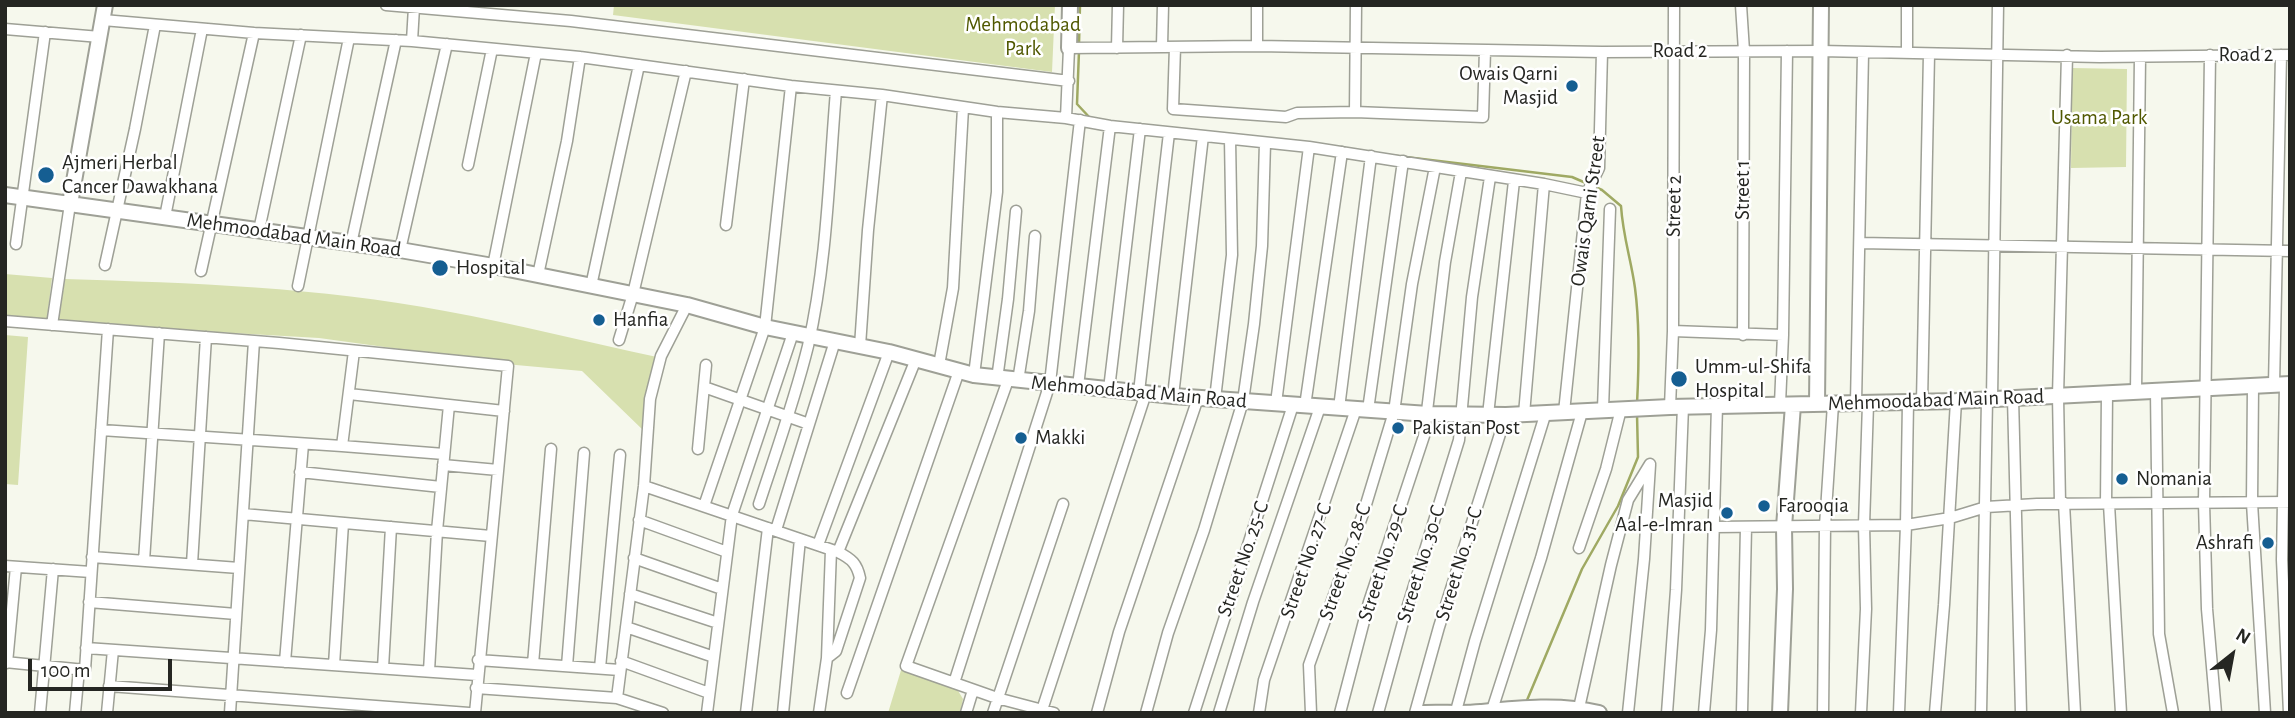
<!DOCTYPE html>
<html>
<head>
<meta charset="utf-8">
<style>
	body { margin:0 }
	#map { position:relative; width:2295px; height:718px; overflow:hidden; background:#f6f8ed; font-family:"Alegreya Sans",sans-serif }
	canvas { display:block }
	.frame { position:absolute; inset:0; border:7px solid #252622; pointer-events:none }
	.north { position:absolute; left:2197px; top:620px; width:70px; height:70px; -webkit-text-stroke:5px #fff; paint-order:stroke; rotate:31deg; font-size:19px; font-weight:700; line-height:28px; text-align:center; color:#252622 }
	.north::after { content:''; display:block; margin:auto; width:24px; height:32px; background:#252622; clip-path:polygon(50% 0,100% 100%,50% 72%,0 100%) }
	.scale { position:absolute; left:28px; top:659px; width:144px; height:32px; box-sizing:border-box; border:4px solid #252622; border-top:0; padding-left:9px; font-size:21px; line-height:24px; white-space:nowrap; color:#252622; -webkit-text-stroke:5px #fff; paint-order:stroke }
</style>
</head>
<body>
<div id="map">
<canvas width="2295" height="718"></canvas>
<div class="frame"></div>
<div class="north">N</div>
<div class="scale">100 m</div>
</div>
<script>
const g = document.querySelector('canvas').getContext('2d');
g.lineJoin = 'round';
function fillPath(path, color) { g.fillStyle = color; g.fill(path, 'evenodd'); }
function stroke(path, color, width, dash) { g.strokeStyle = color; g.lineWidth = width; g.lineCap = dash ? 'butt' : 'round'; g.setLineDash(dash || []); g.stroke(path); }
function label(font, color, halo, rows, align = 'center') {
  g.font = font + ' "Alegreya Sans",sans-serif'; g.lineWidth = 5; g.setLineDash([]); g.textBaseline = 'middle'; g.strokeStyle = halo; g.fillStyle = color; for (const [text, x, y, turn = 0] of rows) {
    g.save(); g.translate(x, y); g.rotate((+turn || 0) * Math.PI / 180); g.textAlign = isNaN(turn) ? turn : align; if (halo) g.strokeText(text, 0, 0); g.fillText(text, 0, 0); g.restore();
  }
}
const green = new Path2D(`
	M614,5h441l-3,67 -439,-57z
	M2072,68l55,1 -1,98 -55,1z
	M5,274l47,4 -5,41 -42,-4z
	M65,279c126,4 255,8 380,32 71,13 141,31 212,46l-13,74 -62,-60 -66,-6 -197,-27 -261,-15z
	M5,335l23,2 -10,148 -13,-1z
	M902,667l52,17 9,15 -3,14h-72z`);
const stream = new Path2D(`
	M1079,44l1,-39
	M1079,51l-2,53 14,15
	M1389,155l183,22 30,13 19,16c2,31 10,53 14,82 5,38 4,78 2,116
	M1525,705l57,-136 36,-63 20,-49 -1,-43`);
const street = new Path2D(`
	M386,5l185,16 498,60
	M1741,5l3,46 -1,284
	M103,20l151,13 158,8 168,16 211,29 91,9 115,17 69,6 44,8 199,21 235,37 43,9 4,-6
	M5,29l95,8
	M412,41l2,-34
	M1162,46l1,-41
	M1257,46v-41
	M1175,47l-2,62 113,8 11,-4 58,-1 1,-107
	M1117,48l1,-43
	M1907,53v-48
	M2210,55l-6,448 3,106 9,104
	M1355,112l128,5 2,-67
	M1066,118l3,-70 188,-2 345,6 219,-1 279,6 190,-2
	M468,165l24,-116
	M165,217l37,-188
	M726,225l18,-146
	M259,230l42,-195
	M1860,243l430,8
	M16,244l29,-212
	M351,244l45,-204
	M400,250l47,-206
	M105,265l30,-136 20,-104
	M493,266l43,-213
	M201,271l53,-238
	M538,275l29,-134 13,-84
	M298,286l51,-248
	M591,286l48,-221
	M5,321l274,22 229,23 -33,347
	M52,325l18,-121
	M1673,331l110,4
	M619,340l14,-46 53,-223
	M860,346l8,-116 14,-135
	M939,365l14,-77 10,-180
	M974,375l23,-183v-80
	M997,379l11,-80 8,-88
	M1008,380l-102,286 91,32 57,15
	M1018,381l11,-70 6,-75
	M2285,384l-3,176 7,153
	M2274,385l7,-330
	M1078,386l32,-260
	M2253,386l-1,117 13,210
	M704,387l105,37
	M1109,389l31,-260
	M2156,391l3,243 14,79
	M1139,392l30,-259
	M2136,392l4,-335
	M349,394l155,17
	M1173,396l30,-260
	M2013,398l8,315
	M1215,399l17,-144 -2,-116
	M1992,399l6,-394
	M1922,402l7,-348
	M1276,403l33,-256
	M1856,403l7,-350
	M1780,404l3,-69 4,-284
	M1305,406l37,-254
	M1670,407l3,-76 1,-326
	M1339,408l32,-252
	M1603,409l7,-200
	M1368,410l35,-249
	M1564,412l23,-219 12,-25 3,-116
	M1524,414l20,-230
	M1488,415l26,-234
	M101,430l241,16 12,-95
	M342,446l102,8
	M698,449l8,-84
	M443,465l55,5
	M300,472l141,15
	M644,486l194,66c14,7 19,12 22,26l-24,73 -9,7
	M2060,503l-2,-107 9,-341
	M2064,503l11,210
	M759,504c17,-52 36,-105 49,-158 19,-83 21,-171 28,-255
	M2106,504l1,-111
	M2109,504l12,209
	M704,506l61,-179 26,-241
	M243,514l248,22
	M639,520l88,32
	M1714,527l192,-2 44,-7 36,-11 51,-3 253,-2
	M776,530l59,-189
	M818,545l71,-193
	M1579,548l27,-79 15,-60
	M838,552l78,-193
	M92,557l147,11
	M634,558l88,31
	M144,561l15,-228
	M192,564l14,-227
	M5,566l86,6
	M630,594l88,29
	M89,602l147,12
	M626,627l88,30
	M86,648l391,27
	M478,660l142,10
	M621,661l88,32
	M5,662l80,8 23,-341
	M285,662l18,-218
	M7,663l9,-96
	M533,664l18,-215
	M334,665l9,-142
	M567,666l17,-213
	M383,668l8,-141
	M600,668l20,-213
	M429,671l8,-140 12,-126
	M954,683l96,-300 30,-263
	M109,686l360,27
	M476,688l141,10 46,15
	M847,693l112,-322
	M617,698l27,-212 6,-87 11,-43 26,-51
	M1579,708l32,-143 17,-65 22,-36
	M1492,710l49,-152 41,-146
	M1456,711l19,-70 71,-229
	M40,713l13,-144
	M75,713l4,-44
	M107,713l6,-63
	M230,713l24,-372
	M707,713l25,-198 61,-182
	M746,713l22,-185
	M783,713l17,-174
	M819,713l8,-55 4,-108
	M966,713l7,-23
	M993,713l70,-209
	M1041,713l105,-320
	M1097,713l22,-81 79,-234
	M1146,713l22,-80 36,-103 39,-129 11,-77 8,-78 3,-103
	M1194,713l99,-308
	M1219,713l34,-111 67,-195
	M1259,713l5,-33 92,-271
	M1311,713l-2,-48 55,-154 30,-99 18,-128 23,-117
	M1340,713l29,-111 55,-166 21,-174 16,-90
	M1378,713l27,-98 54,-175 13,-143 18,-120
	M1415,713l24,-86 67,-212
	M1628,713l16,-154 6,-94
	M1667,713l9,-123 7,-184
	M1704,713l7,-83 6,-225
	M1742,713l4,-186
	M1823,713l2,-187 8,-122
	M1861,713l5,-104 -2,-84 4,-121
	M1899,713l7,-188 2,-123
	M1935,713l9,-108 12,-204
	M1981,713l6,-313`);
const secondary = new Path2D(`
	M1069,48l1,-43
	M5,195l395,55 93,16 194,39 78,22 124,25 85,23 199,21 255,18 78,1 164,-8 286,-6 334,-17
	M70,204l35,-199
	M1817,404l4,-399
	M1422,713c19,-1 40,1 59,-1 40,-4 79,-8 118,1
	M1780,713l5,-124 -1,-62 9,-122`);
const markers = [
	[1572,86,7,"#155e92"],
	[46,175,9,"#155e92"],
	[440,268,9,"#155e92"],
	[599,320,7,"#155e92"],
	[1679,379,9,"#155e92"],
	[1398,428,7,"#155e92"],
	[1021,438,7,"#155e92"],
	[2122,479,7,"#155e92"],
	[1764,506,7,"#155e92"],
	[1727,513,7,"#155e92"],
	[2268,543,7,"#155e92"]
];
const parkNames = [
	["Mehmodabad",1023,25],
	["Park",1023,49],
	["Usama Park",2099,118]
];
const streetNames = [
	["Road 2",1680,51],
	["Road 2",2246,55],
	["Street 1",1743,190,-90],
	["Street 2",1674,206,-89],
	["Owais Qarni Street",1588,211,-82],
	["Mehmoodabad Main Road",294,235,8],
	["Mehmoodabad Main Road",1139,392,5],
	["Mehmoodabad Main Road",1936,400,-2],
	["Street No. 25-C",1243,559,-71],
	["Street No. 27-C",1306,561,-71],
	["Street No. 28-C",1345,562,-71],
	["Street No. 29-C",1383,563,-72],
	["Street No. 30-C",1421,564,-73],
	["Street No. 31-C",1459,564,-73]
];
const poiNames = [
	["Owais Qarni",1558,74,"right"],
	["Masjid",1558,98,"right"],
	["Ajmeri Herbal",62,163],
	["Cancer Dawakhana",62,187],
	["Hospital",456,268],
	["Hanfia",613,320],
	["Umm-ul-Shifa",1695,367],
	["Hospital",1695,391],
	["Pakistan Post",1412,428],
	["Makki",1035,438],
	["Nomania",2136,479],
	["Masjid",1713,501,"right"],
	["Aal-e-Imran",1713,525,"right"],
	["Farooqia",1778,506],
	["Ashrafi",2254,543,"right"]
];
fillPath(green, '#d7e0af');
stroke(stream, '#9fa963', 2.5);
stroke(street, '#9ea096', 13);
stroke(secondary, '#9ea096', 18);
stroke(street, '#fff', 10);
stroke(secondary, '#fff', 14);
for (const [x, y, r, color] of markers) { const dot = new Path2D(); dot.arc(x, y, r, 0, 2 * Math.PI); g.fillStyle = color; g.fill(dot); stroke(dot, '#fff', 2.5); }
label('21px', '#505800', '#fff', parkNames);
label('21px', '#252622', '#fff', streetNames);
label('21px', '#252622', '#fff', poiNames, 'left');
</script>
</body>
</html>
